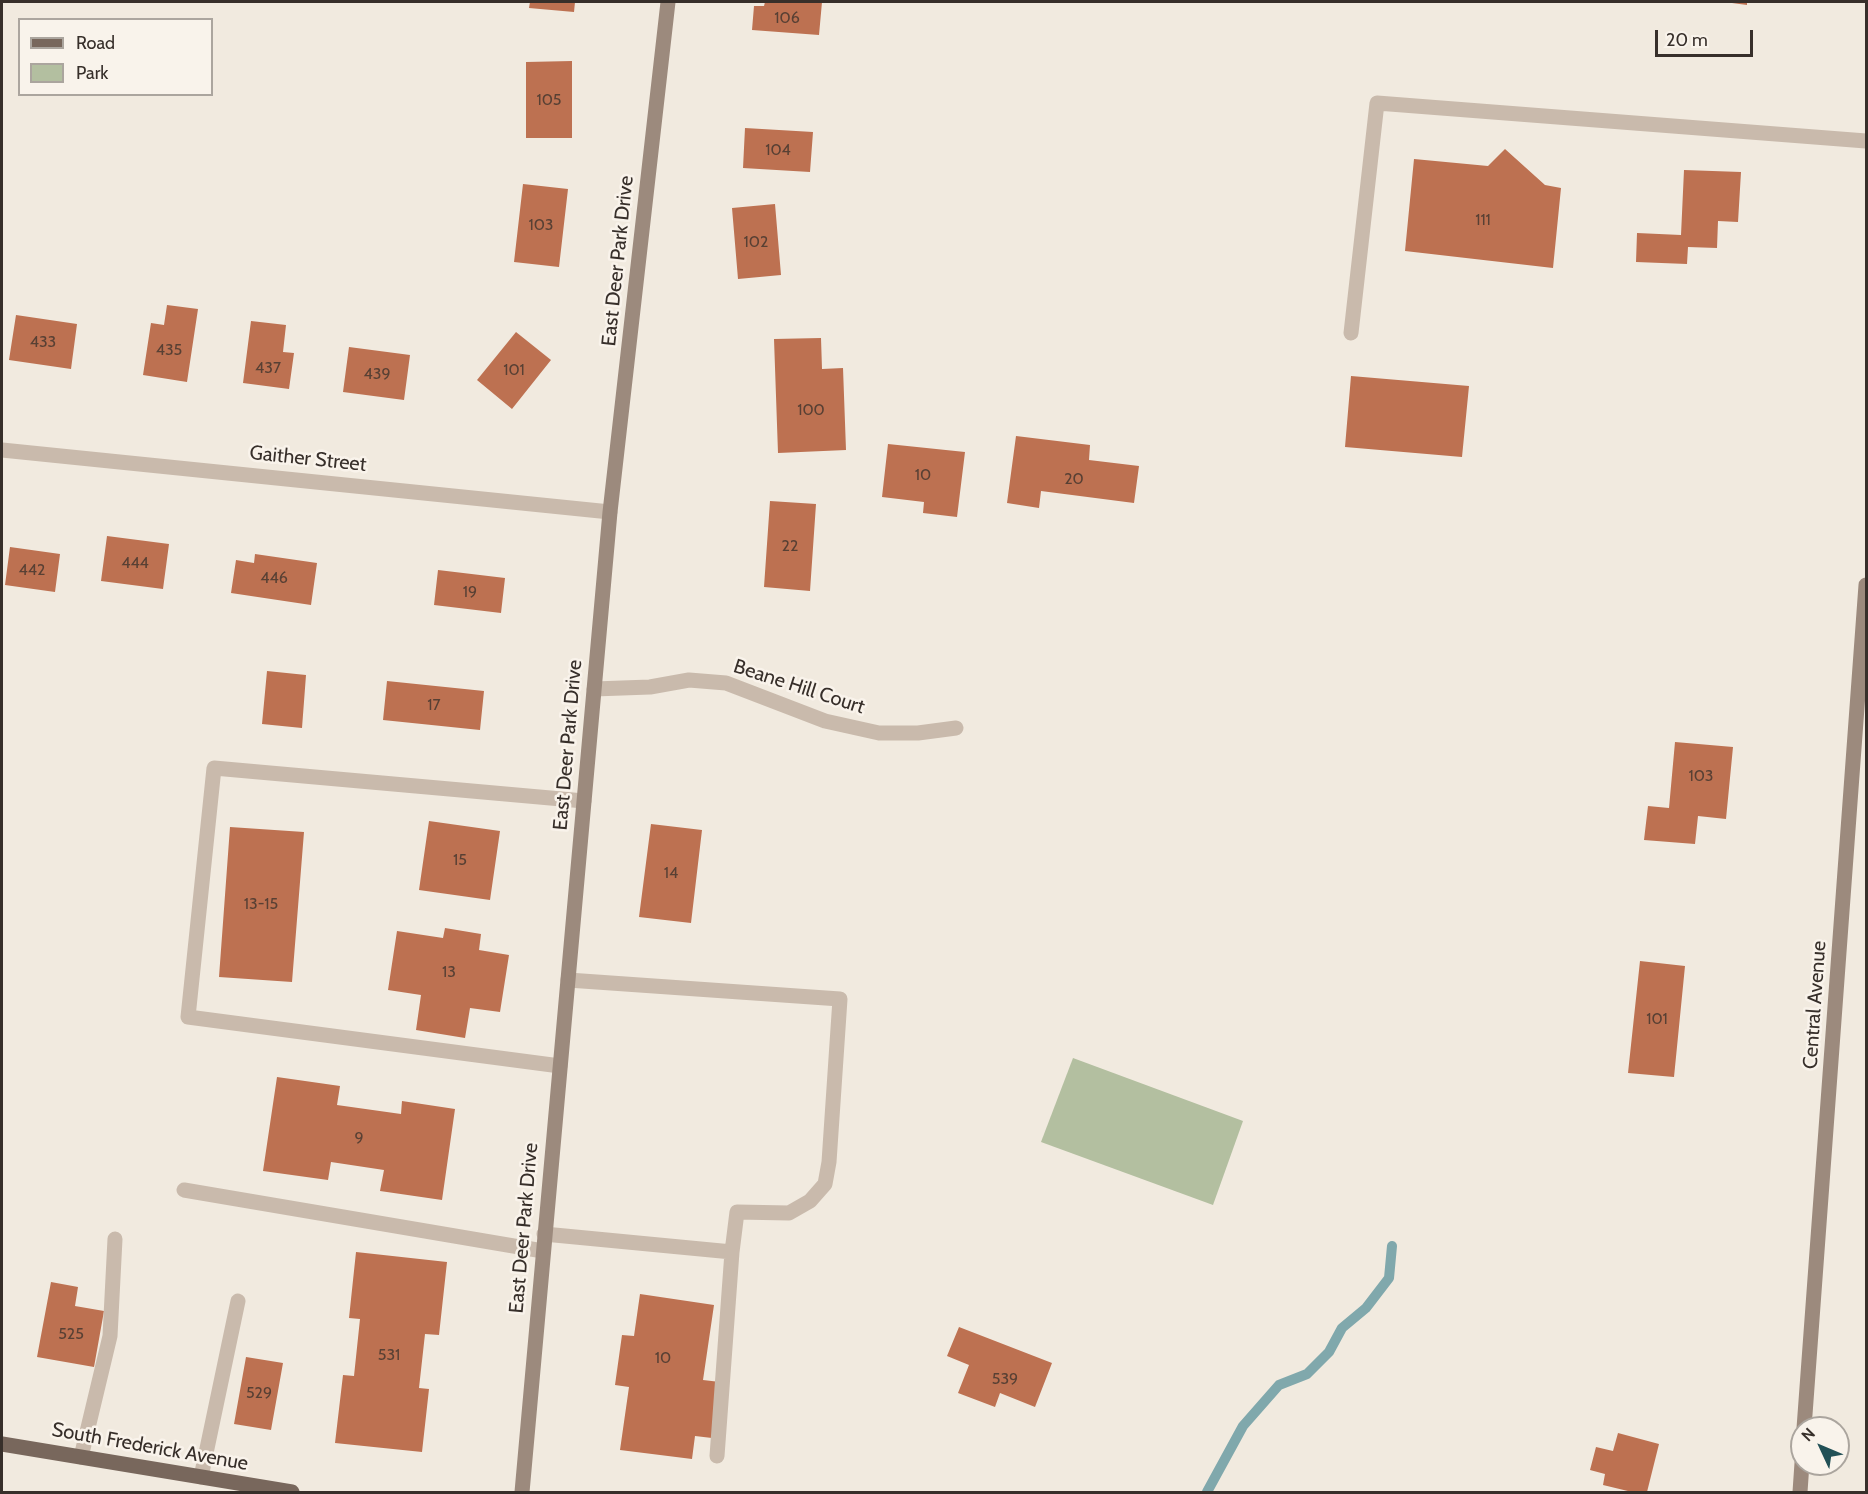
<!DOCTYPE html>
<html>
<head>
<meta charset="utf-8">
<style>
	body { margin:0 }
	#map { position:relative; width:1868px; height:1494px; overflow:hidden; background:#f1eadf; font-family:Cabin,sans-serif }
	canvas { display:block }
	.frame { position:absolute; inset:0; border:3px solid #372f2a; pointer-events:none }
	.legend { position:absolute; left:18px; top:18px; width:195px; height:78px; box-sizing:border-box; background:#f9f3eb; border:2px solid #aba59e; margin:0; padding:8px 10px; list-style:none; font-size:18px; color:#372f2a }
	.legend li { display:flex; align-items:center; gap:12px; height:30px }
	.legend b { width:30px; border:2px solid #aba59e }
	.north { position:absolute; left:1790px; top:1416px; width:60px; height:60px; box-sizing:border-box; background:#f9f3eb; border:2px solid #aba59e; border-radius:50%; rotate:314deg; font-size:16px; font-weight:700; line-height:24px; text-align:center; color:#372f2a }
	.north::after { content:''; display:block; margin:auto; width:21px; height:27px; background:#225056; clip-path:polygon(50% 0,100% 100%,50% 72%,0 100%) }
	.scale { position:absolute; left:1655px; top:30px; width:98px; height:27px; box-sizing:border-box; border:3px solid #372f2a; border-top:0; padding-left:8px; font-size:18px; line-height:21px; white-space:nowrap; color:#372f2a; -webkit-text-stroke:4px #f9f3eb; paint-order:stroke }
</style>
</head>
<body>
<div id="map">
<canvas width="1868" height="1494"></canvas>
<div class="frame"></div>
<ul class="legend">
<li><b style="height:8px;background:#78675c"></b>Road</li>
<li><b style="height:16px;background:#b3bfa0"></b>Park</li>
</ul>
<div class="north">N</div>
<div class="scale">20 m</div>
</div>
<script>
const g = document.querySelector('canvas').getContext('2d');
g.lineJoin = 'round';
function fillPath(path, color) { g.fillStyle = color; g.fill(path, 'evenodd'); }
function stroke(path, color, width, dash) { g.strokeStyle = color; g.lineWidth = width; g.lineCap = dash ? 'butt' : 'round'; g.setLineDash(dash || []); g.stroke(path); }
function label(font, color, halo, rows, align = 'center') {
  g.font = font + ' Cabin,sans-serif'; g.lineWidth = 5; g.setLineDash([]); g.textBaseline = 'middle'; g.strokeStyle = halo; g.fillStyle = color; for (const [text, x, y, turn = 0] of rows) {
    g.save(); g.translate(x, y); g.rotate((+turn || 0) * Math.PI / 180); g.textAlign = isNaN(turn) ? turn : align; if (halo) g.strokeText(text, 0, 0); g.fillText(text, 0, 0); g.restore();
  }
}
const green = new Path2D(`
	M1073,1058l170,63 -30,84 -172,-63z`);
const stream = new Path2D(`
	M1207,1492l36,-66 36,-41 28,-11 22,-22 13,-24 24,-20 23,-30 3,-32`);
const building = new Path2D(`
	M530,2h45l-1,10 -45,-4z
	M765,2h57l-3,33 -67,-5 2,-24h10z
	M1732,2h15v3l-15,-2z
	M572,61v77h-46v-76z
	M745,128l68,4 -3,40 -67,-4z
	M1505,149l40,36 16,3 -8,80 -148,-17 9,-92 74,7z
	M1684,170l57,2 -3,50 -20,-1 -1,27 -29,-1 -1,17 -51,-2 1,-29 44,2z
	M523,184l45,5 -9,78 -45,-5z
	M775,204l6,71 -43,4 -6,-71z
	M167,305l31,4 -11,73 -44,-7 8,-52 13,2z
	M16,315l61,9 -6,45 -62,-9z
	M251,321l35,4 -3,27 11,1 -5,36 -46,-6z
	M516,332l35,28 -39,49 -35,-29z
	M821,338l1,31 21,-1 3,82 -68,3 -4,-114z
	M349,347l61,8 -6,45 -61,-8z
	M1351,376l118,10 -7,71 -117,-10z
	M1016,436l74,9 -1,15 50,6 -5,37 -93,-12 -2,17 -32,-5z
	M888,444l77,8 -8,65 -34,-4 1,-11 -42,-5z
	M770,501l46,3 -6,87 -46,-4z
	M107,536l62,8 -6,45 -62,-8z
	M10,547l50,7 -5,38 -50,-7z
	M255,554l62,9 -6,42 -80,-12 5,-33 18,3z
	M438,570l67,8 -4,35 -67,-8z
	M267,671l39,4 -4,53 -40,-4z
	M387,681l97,10 -4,39 -97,-10z
	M1675,742l58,5 -7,72 -28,-3 -3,28 -51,-4 4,-34 21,2z
	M429,821l71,10 -10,69 -71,-10z
	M651,824l51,6 -11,93 -52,-6z
	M230,827l74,5 -12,150 -73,-5z
	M445,928l36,6 -2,16 30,5 -9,57 -30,-4 -5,30 -49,-8 5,-35 -33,-5 9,-59 46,7z
	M1640,961l45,5 -11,111 -46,-4z
	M277,1077l63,9 -3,19 64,9 1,-13 53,8 -13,91 -62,-9 4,-21 -53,-8 -3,18 -65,-9z
	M356,1252l91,10 -8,73 -14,-1 -6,54 10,1 -7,63 -87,-9 8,-68 11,1 6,-57 -11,-1z
	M51,1282l27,5 -3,19 29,5 -10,56 -57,-10z
	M640,1294l74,11 -11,75 17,2 -8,56 -17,-2 -3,23 -72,-9 9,-63 -14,-2 7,-50 12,1z
	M959,1327l93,36 -17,44 -35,-14 -5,14 -37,-14 11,-28 -22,-9z
	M246,1357l37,6 -12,67 -37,-6z
	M1618,1433l41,11 -12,48h-15l-29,-7 2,-11 -15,-4 6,-23 17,4z`);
const lane = new Path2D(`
	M1351,333l26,-230 489,38
	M560,1066l-372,-49 26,-249 370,33
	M184,1190l359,61
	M544,1234l188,18 5,-40 52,1 21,-12 15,-17 4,-22 11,-163 -272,-19
	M717,1456l15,-204
	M81,1457l29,-121 5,-97
	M201,1477l37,-176`);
const street = new Path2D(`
	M2,450l608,62
	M594,689l56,-2 39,-7 37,3 99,38 54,12h39l38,-5`);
const secondary = new Path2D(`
	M1804,1428l62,-843
	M522,1492l88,-980 58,-510
	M1800,1492l2,-29`);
const primary = new Path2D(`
	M2,1444l290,48`);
const numberNames = [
	["106",787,18],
	["105",549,100],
	["104",778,150],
	["111",1483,220],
	["103",541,225],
	["102",756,242],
	["433",43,342],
	["435",169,350],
	["437",268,368],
	["101",514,370],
	["439",377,374],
	["100",811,410],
	["10",923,475],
	["20",1074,479],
	["22",790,546],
	["444",135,563],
	["442",32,570],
	["446",274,578],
	["19",470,592],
	["17",434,705],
	["103",1701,776],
	["15",460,860],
	["14",671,873],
	["13-15",261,904],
	["13",449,972],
	["101",1657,1019],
	["9",359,1138],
	["525",71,1334],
	["531",389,1355],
	["10",663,1358],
	["539",1005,1379],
	["529",259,1393]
];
const streetNames = [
	["East Deer Park Drive",618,261,-84],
	["Gaither Street",308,459,6],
	["Beane Hill Court",799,687,18],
	["East Deer Park Drive",568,745,-85],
	["Central Avenue",1815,1005,-86],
	["East Deer Park Drive",524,1228,-85],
	["South Frederick Avenue",150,1447,10]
];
fillPath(green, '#b3bfa0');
stroke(stream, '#80a8ac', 10);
fillPath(building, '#bd7151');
stroke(lane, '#c9baac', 15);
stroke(street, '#c9baac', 15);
stroke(secondary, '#9c8a7d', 15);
stroke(primary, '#78675c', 15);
label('16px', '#584034', null, numberNames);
label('20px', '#372f2a', '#f9f3eb', streetNames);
</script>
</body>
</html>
